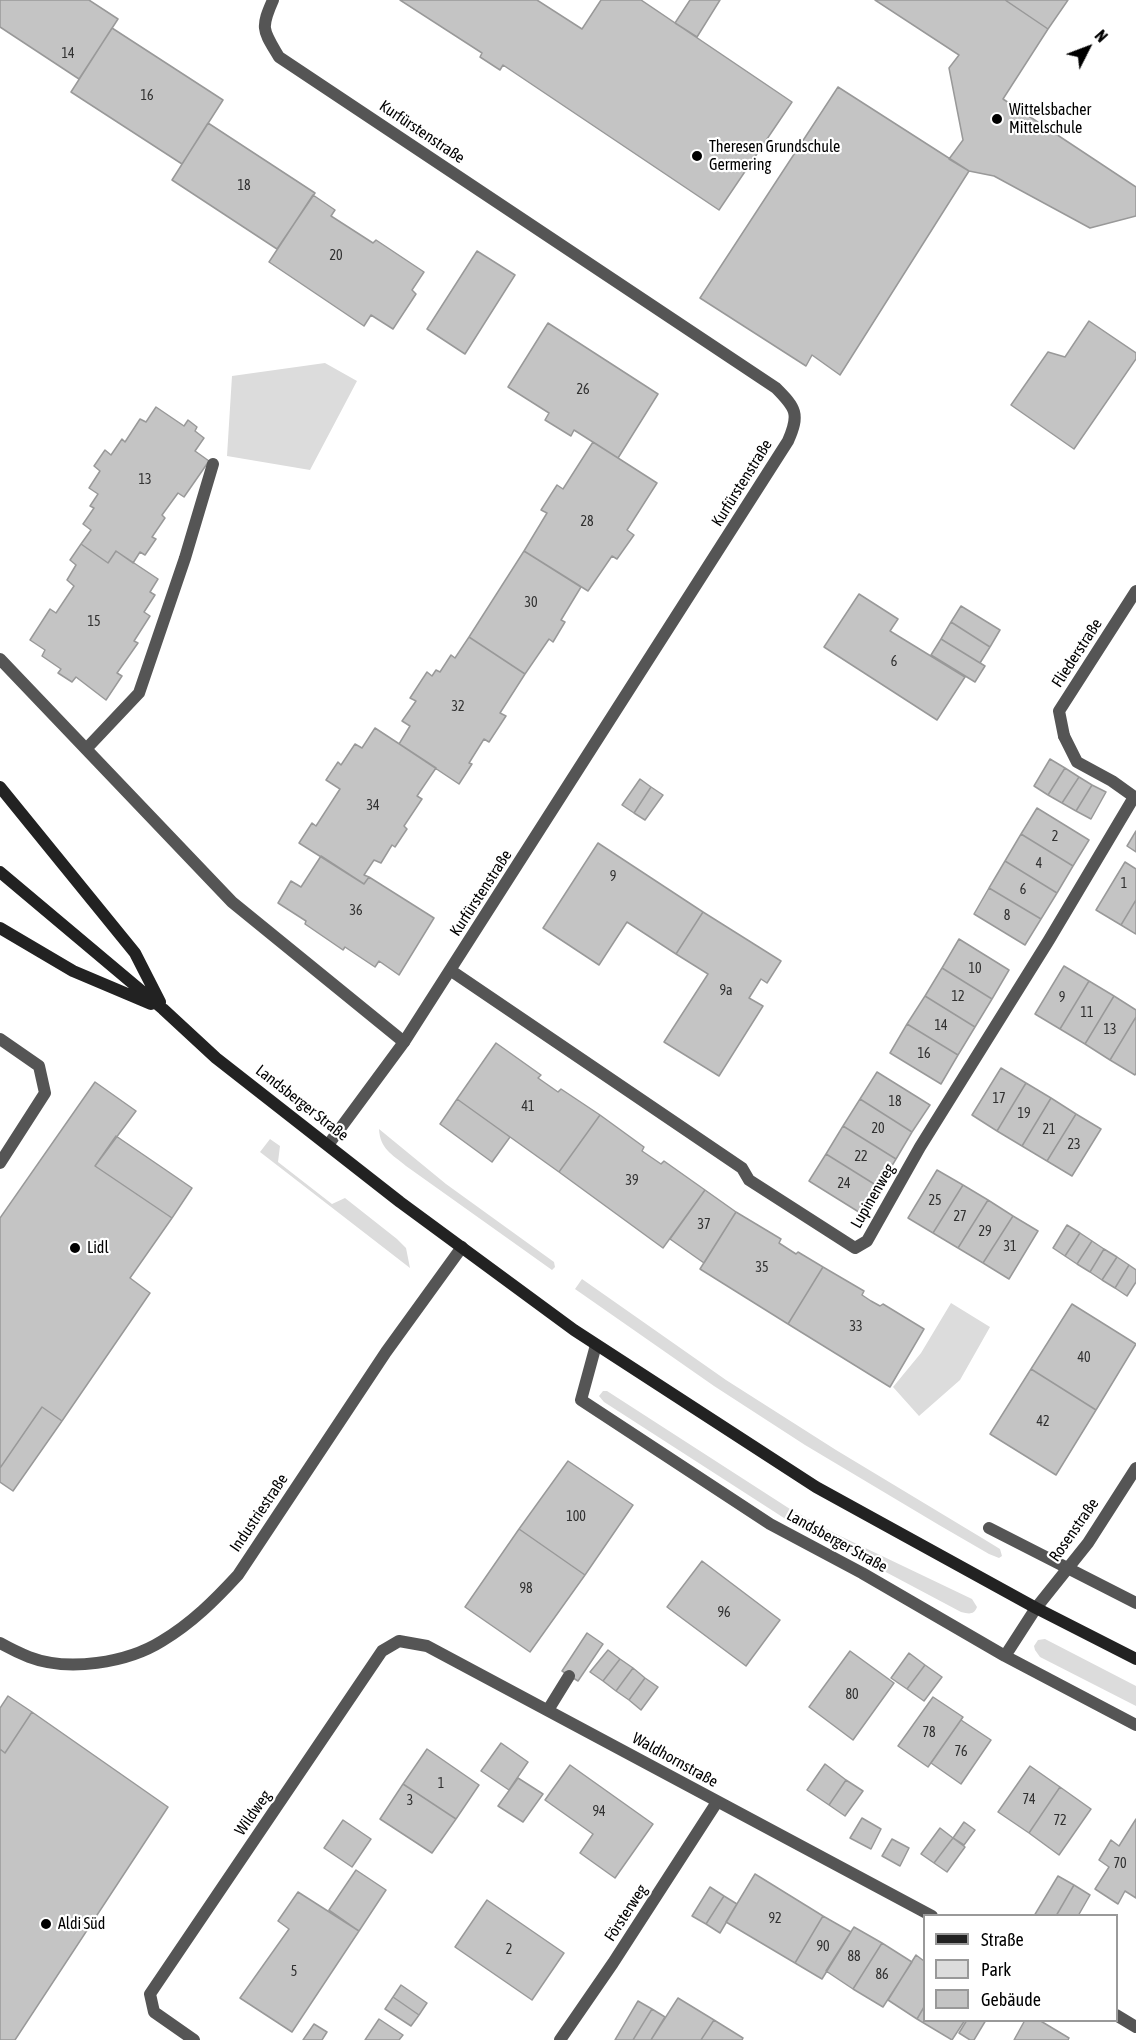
<!DOCTYPE html>
<html>
<head>
<meta charset="utf-8">
<style>
	body { margin:0 }
	#map { position:relative; width:1136px; height:2040px; overflow:hidden; background:#fff; font-family:"Asap Condensed",sans-serif }
	canvas { display:block }
	.legend { position:absolute; left:923px; top:1914px; width:195px; height:108px; box-sizing:border-box; background:#fff; border:2px solid #999; margin:0; padding:8px 10px; list-style:none; font-size:18px; color:#000 }
	.legend li { display:flex; align-items:center; gap:12px; height:30px }
	.legend b { width:30px; border:2px solid #999 }
	.north { position:absolute; left:1058px; top:18px; width:60px; height:60px; -webkit-text-stroke:4px #fff; paint-order:stroke; rotate:48deg; font-size:16px; font-weight:700; line-height:24px; text-align:center; color:#000 }
	.north::after { content:''; display:block; margin:auto; width:21px; height:27px; background:#000; clip-path:polygon(50% 0,100% 100%,50% 72%,0 100%) }
</style>
</head>
<body>
<div id="map">
<canvas width="1136" height="2040"></canvas>
<ul class="legend">
<li><b style="height:8px;background:#222"></b>Straße</li>
<li><b style="height:16px;background:#dcdcdc"></b>Park</li>
<li><b style="height:16px;background:#c4c4c4"></b>Gebäude</li>
</ul>
<div class="north">N</div>
</div>
<script>
const g = document.querySelector('canvas').getContext('2d');
g.lineJoin = 'round';
function fillPath(path, color) { g.fillStyle = color; g.fill(path, 'evenodd'); }
function stroke(path, color, width, dash) { g.strokeStyle = color; g.lineWidth = width; g.lineCap = dash ? 'butt' : 'round'; g.setLineDash(dash || []); g.stroke(path); }
function label(font, color, halo, rows, align = 'center') {
  g.font = font + ' "Asap Condensed",sans-serif'; g.lineWidth = 4.5; g.setLineDash([]); g.textBaseline = 'middle'; g.strokeStyle = halo; g.fillStyle = color; for (const [text, x, y, turn = 0] of rows) {
    g.save(); g.translate(x, y); g.rotate((+turn || 0) * Math.PI / 180); g.textAlign = isNaN(turn) ? turn : align; if (halo) g.strokeText(text, 0, 0); g.fillText(text, 0, 0); g.restore();
  }
}
const green = new Path2D(`
	M325,363l32,18 -47,89 -83,-14 5,-80z
	M379,1129l67,55 108,78 1,5 -3,3 -146,-104c-14,-12 -26,-17 -27,-37z
	M270,1139l10,7 -2,16 54,42 13,-6 52,41 9,9 4,20 -150,-116z
	M582,1279l144,101 110,70 146,88 18,11 2,7 -3,2 -10,-4 -50,-29 -134,-80 -91,-59 -139,-97z
	M951,1303l39,24 -30,53 -41,36 -26,-29 28,-34z
	M603,1391h4l183,118 46,25 136,65 5,8c-3,8 -8,7 -16,5l-177,-94 -180,-116 -5,-6z
	M1045,1639l91,47v20l-96,-49 -5,-7 -1,-4 4,-6z`);
const building = new Path2D(`
	M0,0h89l29,19 -39,60 -79,-52z
	M400,0h137l45,29 19,-29h40l151,102 -73,108 -216,-145 -3,5 -20,-13 2,-4z
	M690,0h30l-23,37 -22,-14z
	M875,0h130l43,29 -45,70 133,88v29l-46,12 -96,-52 -25,-5 -20,-12 14,-19 -14,-72 10,-13z
	M1005,0h63l-20,29z
	M112,28l111,72 -41,64 -111,-72z
	M838,87l131,84 -129,204 -28,-20 -6,11 -106,-68z
	M208,123l107,70 -38,56 -105,-69z
	M313,195l22,15 -4,6 42,27 3,-3 48,32 -12,18 4,4 -23,35 -22,-14 -7,11 -95,-64z
	M477,251l38,24 -50,79 -38,-25z
	M1089,321l47,32v6l-62,90 -63,-44 37,-53 17,5z
	M548,323l110,71 -40,64 -44,-28 -3,6 -26,-16 4,-7 -41,-26z
	M156,407l28,19 4,-6 9,7 -2,4 9,7 -9,13 14,10 -25,36 -6,-4 -16,22 3,3 -13,19 4,2 -11,16 -5,-3 -7,11 -17,-12 -8,12 -27,-19 10,-14 -8,-6 11,-16 -4,-2 8,-12 -9,-6 11,-17 -6,-5 11,-16 6,5 11,-16 3,3 15,-23 6,3z
	M593,442l64,41 -30,47 7,5 -17,24 -5,-3 -24,35 -64,-40 23,-38 -6,-3 16,-25 6,4z
	M81,544l27,19 8,-12 42,28 -8,13 5,3 -11,17 6,4 -16,25 4,2 -21,30 5,3 -16,24 -30,-23 -4,5 -14,-9 3,-4 -19,-13 3,-6 -15,-10 20,-31 6,4 18,-27 -7,-6 9,-15 -6,-5z
	M524,551l57,36 -20,33 4,2 -12,20 -4,-3 -24,35 -56,-37z
	M859,594l39,25 -8,12 75,46 -28,43 -113,-73z
	M961,606l39,24 -10,17 -39,-25z
	M951,622l39,25 -10,16 -39,-24z
	M469,637l56,37 -25,39 6,3 -17,26 -5,-3 -15,24 3,1 -13,20 -60,-40 11,-18 -8,-5 14,-20 -6,-3 17,-26 5,4 4,-6 4,2 11,-17 4,3z
	M941,639l44,27 -10,16 -44,-27z
	M375,728l61,40 -19,28 5,3 -18,27 3,3 -12,18 -3,-2 -11,18 -7,-3 -10,15 5,2 -5,7 -65,-41 13,-20 4,3 24,-37 -14,-9 12,-18 3,3 14,-21 7,4z
	M1050,759l15,9 -17,27 -14,-9z
	M1065,768l14,9 -17,26 -14,-8z
	M1079,777l13,8 -16,26 -14,-8z
	M640,779l11,8 -17,26 -12,-8z
	M1092,785l14,7 -15,27 -15,-8z
	M651,787l12,8 -18,25 -11,-7z
	M1037,808l52,32 -16,26 -52,-32z
	M1136,831v21l-9,-6z
	M1021,834l52,32 -16,27 -52,-32z
	M598,843l105,69 -27,42 -49,-32 -28,43 -56,-37z
	M321,856l43,28 5,-7 65,41 -35,57 -20,-14 -4,6 -30,-20 -2,3 -38,-26 1,-3 -28,-18 13,-22 10,6z
	M1005,861l52,32 -16,26 -52,-31z
	M1125,862l11,7v31l-15,25 -25,-15z
	M989,888l52,31 -16,26 -51,-31z
	M1136,900v34l-15,-9z
	M703,912l78,49 -14,22 -6,-4 -12,19 14,8 -44,70 -55,-34 44,-68 -32,-20z
	M959,939l50,31 -17,29 -50,-31z
	M1064,966l25,15 -29,48 -25,-15z
	M942,968l50,31 -17,28 -50,-31z
	M1089,981l25,15 -29,48 -25,-15z
	M925,996l50,31 -17,28 -51,-31z
	M1114,996l22,14v7l-26,43 -25,-16z
	M1136,1017v56l-1,2 -25,-15z
	M907,1024l51,31 -17,29 -51,-31z
	M496,1043l45,32 -3,3 20,14 3,-3 39,26 -41,57 -102,-73z
	M1001,1068l25,15 -29,48 -25,-16z
	M877,1072l53,33 -18,27 -52,-33z
	M95,1082l41,29 -41,55 77,52 -42,60 20,15 -88,128 -20,-14 -42,61v-250z
	M1026,1083l25,15 -29,48 -25,-15z
	M1051,1098l25,16 -29,47 -25,-15z
	M457,1099l53,38 -18,25 -52,-38z
	M860,1099l52,33 -16,27 -53,-33z
	M1076,1114l25,15 -29,47 -25,-15z
	M600,1115l44,32 -2,4 19,13 3,-3 41,29 -42,58 -104,-76z
	M843,1126l53,33 -17,28 -53,-33z
	M116,1136l76,52 -20,30 -77,-52z
	M826,1154l53,33 -17,27 -53,-33z
	M937,1170l26,15 -30,48 -25,-15z
	M963,1185l25,15 -30,48 -25,-15z
	M705,1190l31,22 -32,51 -34,-24z
	M988,1200l25,16 -30,47 -25,-15z
	M736,1212l45,27 -2,4 17,11 2,-2 25,15 -35,57 -88,-55z
	M1013,1216l25,15 -29,48 -26,-16z
	M1067,1225l13,8 -15,23 -12,-8z
	M1080,1233l12,8 -15,23 -12,-8z
	M1092,1241l12,8 -14,23 -13,-8z
	M1104,1249l13,8 -15,23 -12,-8z
	M1117,1257l12,8 -14,23 -13,-8z
	M1129,1265l7,5v12l-9,14 -12,-8z
	M823,1267l41,24 -2,4 9,6 9,5 3,-2 41,25 -34,58 -102,-63z
	M1072,1304l64,40 -40,66 -65,-41z
	M1031,1369l65,41 -40,65 -66,-41z
	M42,1407l20,14 -49,70 -13,-9v-14z
	M568,1461l65,44 -48,70 -66,-46z
	M519,1529l66,46 -55,77 -65,-45z
	M702,1561l78,59 -34,46 -79,-59z
	M587,1633l16,11 -25,37 -16,-10z
	M608,1650l12,9 -17,22 -13,-9z
	M850,1651l44,32 -41,57 -44,-33z
	M909,1653l16,12 -18,24 -16,-11z
	M620,1659l13,9 -17,23 -13,-10z
	M925,1665l17,12 -18,24 -17,-12z
	M633,1668l12,10 -16,22 -13,-9z
	M645,1678l13,9 -17,23 -12,-10z
	M8,1696l24,16 -27,41 -5,-4v-41z
	M933,1697l30,20 -35,50 -30,-21z
	M32,1712l136,95 -153,233h-15v-291l5,4z
	M961,1720l30,20 -30,44 -30,-21z
	M501,1743l27,19 -19,28 -28,-19z
	M427,1749l52,36 -23,34 -53,-35z
	M825,1764l21,16 -17,25 -22,-15z
	M570,1765l83,59 -38,54 -35,-25 13,-19 -48,-34z
	M1030,1766l30,21 -31,46 -31,-21z
	M518,1778l25,16 -20,28 -25,-16z
	M846,1780l17,11 -18,25 -16,-11z
	M403,1784l53,35 -24,34 -52,-34z
	M1060,1787l31,22 -32,46 -30,-22z
	M862,1818l19,11 -10,20 -21,-11z
	M1136,1819v79l-11,-7 -7,13 -23,-15 14,-22 -10,-7 12,-20 8,6z
	M343,1820l28,19 -19,28 -28,-19z
	M964,1822l11,8 -11,15 -11,-7z
	M940,1828l13,10 -19,25 -13,-9z
	M953,1838l12,9 -18,25 -13,-9z
	M892,1839l17,9 -9,18 -18,-10z
	M356,1870l30,20 -27,41 -30,-21z
	M755,1874l68,42 -28,47 -69,-41z
	M1058,1876l16,9 -18,31h-22z
	M1074,1885l16,10 -12,21h-22z
	M710,1887l14,9 -18,28 -14,-8z
	M298,1892l61,39 -67,101 -52,-34 49,-69 -11,-8z
	M724,1896l13,8 -17,29 -14,-9z
	M487,1900l77,53 -32,47 -77,-53z
	M823,1916l28,16 -29,47 -27,-16z
	M854,1927l28,16 -29,46 -27,-18z
	M882,1943l30,19 -29,45 -30,-18z
	M916,1955l8,6v46l-7,12 -29,-19z
	M401,1985l26,18 -8,12 -26,-18z
	M393,1997l26,18 -8,11 -26,-17z
	M678,1998l36,22 -13,20h-50z
	M638,2001l14,8 -19,31h-18z
	M924,2007v13h41l-13,20 -35,-21z
	M652,2009l13,8 -14,23h-18z
	M379,2019l24,16 -4,5h-34z
	M714,2020l29,18 -1,2h-41z
	M967,2020h19l-12,20h-4l-11,-7z
	M1025,2020h14l30,18 -1,2h-54z
	M314,2024l13,8 -5,8h-19z`);
const lane = new Path2D(`
	M0,659l232,243 172,140
	M1064,736l13,26 35,19 24,17
	M87,748l52,-55 46,-135 28,-94
	M0,1039l39,27 6,27 -45,70
	M596,1345l-15,55 189,124 92,49 143,83 131,69
	M989,1528l147,75
	M1005,1656l31,-48
	M548,1710l21,-34`);
const street = new Path2D(`
	M273,0c-13,29 -10,30 6,57l497,331c20,20 24,26 12,53l-384,601 -76,103
	M1064,736l-5,-25 77,-120
	M450,970l292,198 7,12 106,68 12,-7 53,-94 129,-207 85,-143
	M1036,1608l52,-65 48,-75
	M0,1643c9,5 19,10 29,14 39,15 98,6 133,-16 30,-18 53,-41 76,-66l148,-223 76,-105
	M1116,2015l20,12
	M194,2040l-40,-28 -4,-18 232,-343 17,-10 28,5 505,270
	M560,2040l53,-77 104,-161`);
const secondary = new Path2D(`
	M0,787l135,166 25,49
	M0,872l163,137 53,49 184,144 174,128 242,157 220,121 100,51
	M0,928l73,43 78,33`);
const markers = [
	[997,119,6,"#000"],
	[697,156,6,"#000"],
	[75,1248,6,"#000"],
	[46,1924,6,"#000"]
];
const numberNames = [
	["14",68,54],
	["16",147,96],
	["18",244,186],
	["20",336,256],
	["26",583,390],
	["13",145,480],
	["28",587,522],
	["30",531,603],
	["15",94,622],
	["6",894,662],
	["32",458,707],
	["34",373,806],
	["2",1055,837],
	["4",1039,864],
	["9",613,877],
	["1",1124,884],
	["6",1023,890],
	["36",356,911],
	["8",1007,916],
	["10",975,969],
	["9a",726,991],
	["12",958,997],
	["9",1062,998],
	["11",1087,1013],
	["14",941,1026],
	["13",1110,1030],
	["16",924,1054],
	["17",999,1099],
	["18",895,1102],
	["41",528,1107],
	["19",1024,1114],
	["20",878,1129],
	["21",1049,1130],
	["23",1074,1145],
	["22",861,1157],
	["39",632,1181],
	["24",844,1184],
	["25",935,1201],
	["27",960,1217],
	["37",704,1225],
	["29",985,1232],
	["31",1010,1247],
	["35",762,1268],
	["33",856,1327],
	["40",1084,1358],
	["42",1043,1422],
	["100",576,1517],
	["98",526,1589],
	["96",724,1613],
	["80",852,1695],
	["78",929,1733],
	["76",961,1752],
	["1",441,1784],
	["74",1029,1800],
	["3",410,1801],
	["94",599,1812],
	["72",1060,1821],
	["70",1120,1864],
	["92",775,1919],
	["90",823,1947],
	["2",509,1950],
	["88",854,1957],
	["5",294,1972],
	["86",882,1975]
];
const poiNames = [
	["Wittelsbacher",1009,110],
	["Mittelschule",1009,128],
	["Theresen Grundschule",709,147],
	["Germering",709,165],
	["Lidl",87,1248],
	["Aldi Süd",58,1924]
];
const streetNames = [
	["Kurfürstenstraße",422,132,34],
	["Kurfürstenstraße",742,483,-58],
	["Fliederstraße",1077,653,-57],
	["Kurfürstenstraße",481,893,-57],
	["Landsberger Straße",302,1103,38],
	["Lupinenweg",873,1196,-60],
	["Industriestraße",259,1513,-56],
	["Rosenstraße",1074,1530,-55],
	["Landsberger Straße",837,1541,29],
	["Waldhornstraße",675,1760,29],
	["Wildweg",253,1813,-55],
	["Försterweg",626,1913,-57]
];
fillPath(green, '#dcdcdc');
fillPath(building, '#c4c4c4');
stroke(building, '#999', 1.5);
stroke(lane, '#555', 12);
stroke(street, '#555', 12);
stroke(secondary, '#222', 12);
for (const [x, y, r, color] of markers) { const dot = new Path2D(); dot.arc(x, y, r, 0, 2 * Math.PI); g.fillStyle = color; g.fill(dot); stroke(dot, '#fff', 2); }
label('14px', '#313131', null, numberNames);
label('16px', '#000', '#fff', poiNames, 'left');
label('16px', '#000', '#fff', streetNames);
</script>
</body>
</html>
